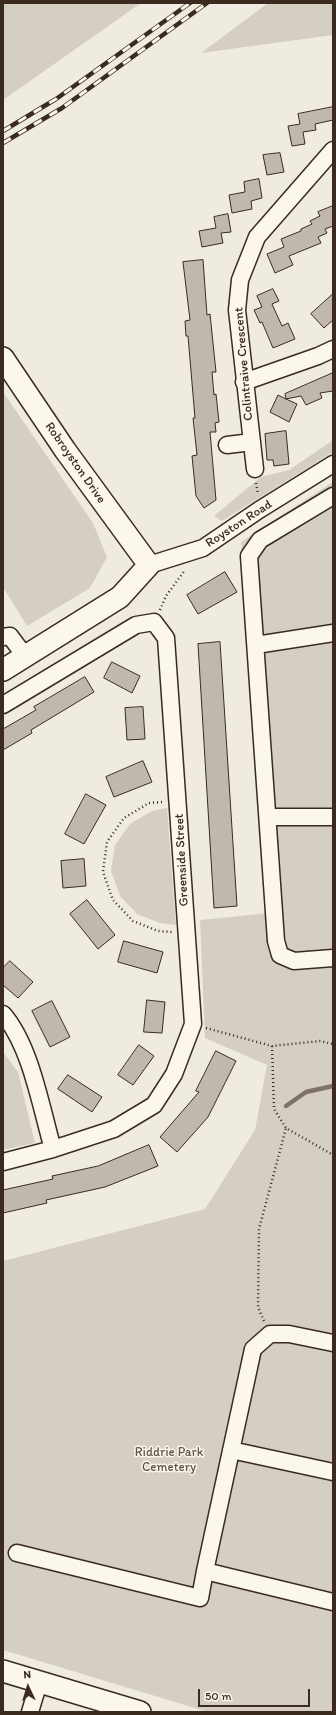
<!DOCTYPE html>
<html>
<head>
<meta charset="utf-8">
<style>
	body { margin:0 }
	#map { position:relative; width:336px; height:1715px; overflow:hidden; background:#f0ebe0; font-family:Itim,sans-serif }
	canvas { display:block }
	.frame { position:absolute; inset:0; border:4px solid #3b2a1e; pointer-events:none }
	.north { position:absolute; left:8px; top:1667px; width:40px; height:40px; -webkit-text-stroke:3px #fbf7ec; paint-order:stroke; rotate:356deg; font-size:11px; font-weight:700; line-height:16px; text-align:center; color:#3b2a1e }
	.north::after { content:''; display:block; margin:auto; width:14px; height:18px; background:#3b2a1e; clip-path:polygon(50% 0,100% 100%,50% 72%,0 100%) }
	.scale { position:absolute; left:198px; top:1689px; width:112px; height:18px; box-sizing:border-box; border:2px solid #3b2a1e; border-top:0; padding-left:5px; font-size:12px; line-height:14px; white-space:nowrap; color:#3b2a1e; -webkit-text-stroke:3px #fbf7ec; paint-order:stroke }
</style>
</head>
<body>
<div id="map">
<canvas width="336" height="1715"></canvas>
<div class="frame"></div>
<div class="north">N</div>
<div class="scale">50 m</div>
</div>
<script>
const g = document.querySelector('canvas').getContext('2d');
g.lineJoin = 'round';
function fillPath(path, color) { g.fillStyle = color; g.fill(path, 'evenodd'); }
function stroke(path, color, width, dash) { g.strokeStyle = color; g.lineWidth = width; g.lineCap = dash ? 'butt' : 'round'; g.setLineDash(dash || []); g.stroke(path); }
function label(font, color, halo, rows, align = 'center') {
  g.font = font + ' Itim,sans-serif'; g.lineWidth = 3; g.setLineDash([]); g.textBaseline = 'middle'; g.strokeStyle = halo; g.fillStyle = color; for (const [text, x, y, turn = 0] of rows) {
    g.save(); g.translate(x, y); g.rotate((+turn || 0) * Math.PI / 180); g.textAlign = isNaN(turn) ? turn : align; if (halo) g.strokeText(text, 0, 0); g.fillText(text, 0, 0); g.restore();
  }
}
const green = new Path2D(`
	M3,3h138l-138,97z
	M268,3h65v32l-132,18z
	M3,392l90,131 14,34 -17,31 -63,38 -24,-39z
	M333,440v12l-111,69 -8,-5 47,-39 28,-7z
	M333,482v1230h-125l-205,-62v-389l202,-52 50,-79 12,-65 -62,-27 -5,-118 70,-7 -29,-371z
	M167,808l9,117 -16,-2 -23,-9 -17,-18 -9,-25 4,-26 15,-21 22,-13z
	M3,1052l15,20 17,71 -32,7z`);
const stream = new Path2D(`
	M286,1106l20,-14 27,-6`);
const building = new Path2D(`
	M333,107v13l-18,4 1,6 -13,2 2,12 -13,2 -4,-20 12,-2 -2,-10z
	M280,153l4,19 -17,3 -4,-20z
	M259,179l3,19 -11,3 1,8 -20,4 -3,-18 16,-3 -1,-10z
	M333,206v20l-8,3 2,4 -9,4 3,6 -32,13 4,9 -18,8 -8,-19 17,-7 -3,-8 20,-8v-2l11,-5 -2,-3 10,-5 -2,-4z
	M228,214l3,18 -10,1 2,10 -21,4 -3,-16 17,-3 -2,-11z
	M203,260l4,55 3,-1 6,58h-4l2,23 2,-1 3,28 -4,1 1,9h-6l6,68 -12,8 -8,-12 -4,-40 5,-1 -4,-37h2l-7,-82h-2l-1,-15 5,-1 -7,-58z
	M273,289l6,12 -7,3 10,22 6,-3 7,16 -22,9 -11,-26 -2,1 -6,-13 8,-3 -5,-11z
	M333,294v26l-9,8 -13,-14z
	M333,373v18l-13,2 2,5 -16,7 -5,-9 -15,3 11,5 -8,18 -19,-10 8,-17 8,4 -1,-5z
	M286,431l3,33 -15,2 -1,-6h-6l-2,-26z
	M225,572l12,20 -39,22 -11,-19z
	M220,642l17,264 -23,2 -16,-264z
	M112,662l28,14 -8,17 -28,-15z
	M85,677l9,15 -63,38 1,3 -29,17v-21l33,-19 -2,-3z
	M143,707l2,32 -18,1 -2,-32z
	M143,761l9,21 -38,15 -8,-20z
	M86,794l20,11 -22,39 -19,-10z
	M84,859l2,27 -23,2 -2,-27z
	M87,900l28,35 -17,14 -28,-35z
	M124,941l39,11 -6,21 -39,-11z
	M10,961l23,21 -15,16 -15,-13v-17z
	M147,1000l18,2 -3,31 -18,-1z
	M52,1001l18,36 -20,10 -18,-36z
	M139,1045l15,11 -21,29 -15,-10z
	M216,1051l20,10 -28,56 -31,35 -17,-15 39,-45 -3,-1z
	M68,1075l34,22 -10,15 -34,-23z
	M149,1145l9,21 -53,21 -59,13 1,3 -44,10v-23l50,-11 -1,-3 46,-10z`);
const path = new Path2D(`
	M256,483l2,11
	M160,610l6,-14 19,-26
	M162,802l-13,1 -25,15 -17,24 -4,30 10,28 20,21 25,10 14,1
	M206,1028l66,18 48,-5 13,3
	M272,1046l2,63 12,19 47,27
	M264,1321l-6,-14 1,-78 27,-101`);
const minor = new Path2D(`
	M244,382l74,-26 15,-7
	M227,445l25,-3
	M255,469l-18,-159 3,-30 17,-43 76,-87
	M333,496l-73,44 -11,16 27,385 4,14 14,6 39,-3
	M149,565l54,-17 56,-38 74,-46
	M3,637l7,-1 15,20
	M256,645l77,-12
	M3,705l133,-80 18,-3 12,16 27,386 -19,50 -20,31 -40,24 -61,20 -50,13
	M268,817h65
	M3,1014c28,32 38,94 50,135
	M333,1343l-44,-9h-19l-17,15 -48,222 128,31
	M231,1450l102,22
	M17,1553l183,45 5,-27
	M30,1712l9,-30`);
const major = new Path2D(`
	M3,358l62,92 84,115 -29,32 -117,73
	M3,1671l137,41`);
const rail = new Path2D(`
	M3,131l53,-32 134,-96
	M3,143l59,-35 145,-105`);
const streetNames = [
	["Colintraive Crescent",244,364,-95],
	["Robroyston Drive",75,463,55],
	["Royston Road",239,524,-33],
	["Greenside Street",182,860,-93]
];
const parkNames = [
	["Riddrie Park",169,1453],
	["Cemetery",169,1468]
];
fillPath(green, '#d5cec3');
stroke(stream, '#7f7367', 4.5);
fillPath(building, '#c0b8ad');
stroke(building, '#3b2a1e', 1);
stroke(minor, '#3b2a1e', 19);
stroke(major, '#3b2a1e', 24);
stroke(path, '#3b2a1e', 2.5, [1, 3]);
stroke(minor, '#fbf7ec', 16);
stroke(major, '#fbf7ec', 21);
stroke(rail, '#3b2a1e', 4.5);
stroke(rail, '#fbf7ec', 3, [9]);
label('13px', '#3b2a1e', '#fbf7ec', streetNames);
label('13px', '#625347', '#fbf7ec', parkNames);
</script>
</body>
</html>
